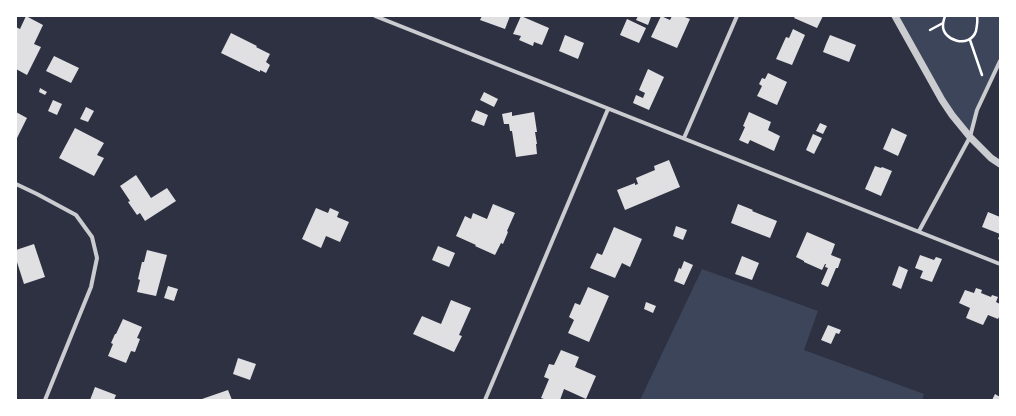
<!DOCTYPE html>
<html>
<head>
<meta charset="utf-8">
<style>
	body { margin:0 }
	#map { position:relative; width:1016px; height:416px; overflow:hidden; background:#2d3142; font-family:"Archivo Narrow",sans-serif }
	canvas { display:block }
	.frame { position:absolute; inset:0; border:17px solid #fff; pointer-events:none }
</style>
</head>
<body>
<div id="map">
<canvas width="1016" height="416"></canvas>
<div class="frame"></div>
</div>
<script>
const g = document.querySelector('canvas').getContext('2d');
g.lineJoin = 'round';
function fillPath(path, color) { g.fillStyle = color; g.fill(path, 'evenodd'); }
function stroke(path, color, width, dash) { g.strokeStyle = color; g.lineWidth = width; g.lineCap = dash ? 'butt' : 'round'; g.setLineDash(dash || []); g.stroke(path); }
const green = new Path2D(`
	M895,16h105v44l-23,50 -7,27 -18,-22z
	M702,269l116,42 -14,39 120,44 -2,6h-282z`);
const building = new Path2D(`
	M26,16l17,9 -9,19 7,3 -14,28 -11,-6v-42l4,2z
	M482,16h28l-5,13 -25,-9z
	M521,16l28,12 -7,17 -8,-3 -1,4 -14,-6 2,-4 -8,-2z
	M638,16h10l3,1 -3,8 -12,-5z
	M661,16l9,4 2,-4h10l8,3 -13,29 -26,-11z
	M795,16h28l-6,12 -23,-10z
	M627,19l19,9 -7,15 -19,-8z
	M793,29l12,6 -13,30 -16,-6 10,-22 3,1z
	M231,33l26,13 -1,1 14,7 -4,8 4,3 -4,8 -6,-3v2l-39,-19z
	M565,35l19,8 -6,16 -19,-8z
	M830,35l26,10 -7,17 -26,-10 3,-8 9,3 -9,-3z
	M54,56l25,12 -8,15 -25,-12z
	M648,69l16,8 -15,33 -16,-7 3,-8 7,3 2,-5 -6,-3z
	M768,73l19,9 -10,23 -20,-9 5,-10 -3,-2 3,-6 3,1z
	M40,88l7,4 -2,3 -6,-3z
	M484,92l14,7 -4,8 -14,-7z
	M53,100l9,4 -5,11 -9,-4z
	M86,107l8,4 -6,11 -8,-3z
	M476,110l12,5 -4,11 -13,-5z
	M16,112l11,6 -11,22z
	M512,112v4l22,-4 3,20h-2l2,12h-1l1,10 -21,3 -4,-26h-2l-1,-7h-5l-2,-10z
	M749,112l22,10 -3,8 12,6 -6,15 -24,-11 -2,4 -9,-4 6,-13 -2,-1z
	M820,123l7,3 -4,8 -7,-3z
	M75,128l29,15 -7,12 7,3 -10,18 -35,-18z
	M892,128l15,7 -9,21 -15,-7z
	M813,134l9,4 -8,16 -8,-4z
	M669,160l11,27 -55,23 -8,-20 18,-7v2l3,-1 -2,-6 19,-8 -1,-4z
	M875,166l6,2 1,-1 10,4 -11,25 -16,-7z
	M136,175l15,23 16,-10 9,13 -31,20 -5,-8 -3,2 -9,-13 2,-1 -10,-15z
	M493,204l22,9 -8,18 1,1 -5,12 -2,-1 -6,12 -20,-9 1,-1 -20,-9 9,-20 6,3 2,-6 14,6z
	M738,204l15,6 -1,1 25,10 -7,17 -39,-15z
	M316,208l12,5 2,-5 9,4 -2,5 12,5 -9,20 -14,-6 -5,12 -19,-9z
	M988,212l12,5v23l-2,-1 2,-5 -18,-7z
	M676,226l11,4 -4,10 -10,-4z
	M614,227l28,12 -12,28 -8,-4 -7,15 -25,-10 7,-15 5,2z
	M807,232l28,12 -4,11 10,4 -3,9h-2l-8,19 -7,-3 7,-16 -3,-1 1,-3h-1l-3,6 -18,-8v-1l-8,-4z
	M34,244l11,33 -21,7 -8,-25v-9z
	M438,246l17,7 -6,14 -17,-7z
	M147,250l20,5 -11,41 -19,-4 3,-12 -2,-1 4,-17h2z
	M920,255l14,5 2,-3 6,2 -10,23 -12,-4 3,-7 -8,-3z
	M742,256l17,7 -7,17 -17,-6z
	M684,261l9,4 -9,20 -10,-4 5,-13 2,1z
	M899,266l9,4 -7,19 -9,-4z
	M168,286l10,3 -4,12 -10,-3z
	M588,287l21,9 -20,46 -21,-9 6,-13 -5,-3 6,-14 5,2z
	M976,288l6,2 -1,3 10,4 1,-2 6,2 -2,5 4,2v11l-2,4 -10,-4 -5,10 -17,-7 4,-10 -11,-5 6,-13 9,3z
	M451,300l20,8 -12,27 3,1 -8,16 -41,-18 9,-18 19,8z
	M646,302l10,4 -3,7 -9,-4z
	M123,319l19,8 -5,11 3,1 -5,13 -4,-1 -5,12 -18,-7 5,-12 -2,-1 4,-9h1z
	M828,325l13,5 -2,4 -3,-1 -5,11 -10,-4z
	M561,350l18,7 -4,10 21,9 -10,23 -22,-10 -4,11h-13l-6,-2 8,-19 -5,-2 5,-13 5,1z
	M238,358l18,6 -6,16 -17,-6z
	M95,387l21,8 -2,5h-24z
	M228,390l4,10h-33z
	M995,394l5,3v3h-8z`);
const path = new Path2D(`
	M945,16c-1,3 -2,6 -2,9 -1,16 27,24 33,6 1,-5 2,-10 1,-15
	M930,30l13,-7
	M970,40l12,35`);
const minor = new Path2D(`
	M375,16l625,248
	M684,138l53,-122
	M16,184l21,10 39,21 16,22 5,21 -6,29 -46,113
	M919,231l51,-94 7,-27 23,-49
	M485,400l123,-291`);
const tertiary = new Path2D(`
	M895,16l47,84 10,15 18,22 21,21 9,6`);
fillPath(green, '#3c4559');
fillPath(building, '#e0e0e3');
stroke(path, '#fff', 2.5);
stroke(minor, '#caccd0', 4);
stroke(tertiary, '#caccd0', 7);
</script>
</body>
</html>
